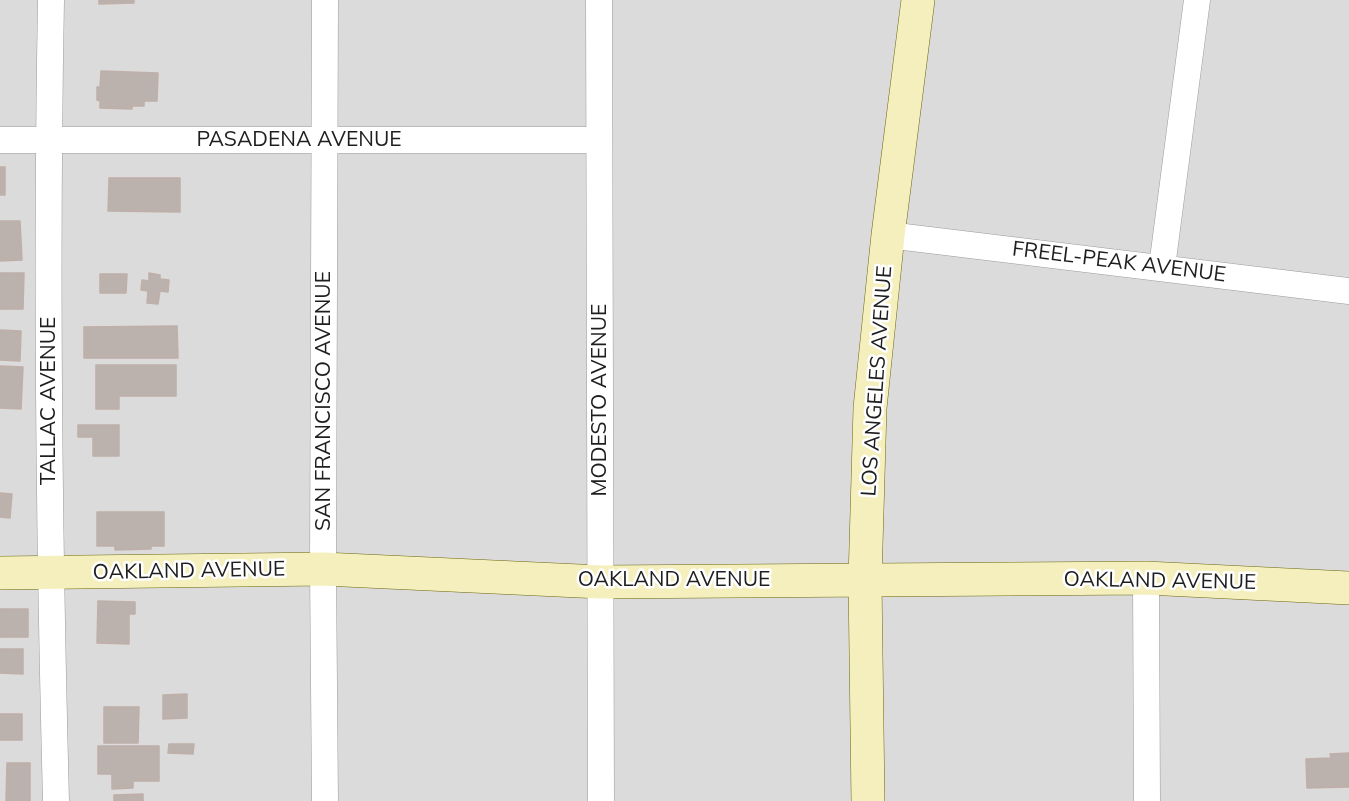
<!DOCTYPE html>
<html>
<head>
<meta charset="utf-8">
<style>
	body { margin:0 }
	canvas { display:block; background:#eeeae5 }
</style>
</head>
<body>
<canvas width="1349" height="801"></canvas>
<script>
const g = document.querySelector('canvas').getContext('2d');
g.lineJoin = 'round';
function fillPath(path, color) { g.fillStyle = color; g.fill(path, 'evenodd'); }
function stroke(path, color, width, dash) { g.strokeStyle = color; g.lineWidth = width; g.lineCap = dash ? 'butt' : 'round'; g.setLineDash(dash || []); g.stroke(path); }
function label(font, color, halo, rows, align = 'center') {
  g.font = font + ' Mulish,sans-serif'; g.lineWidth = 5; g.setLineDash([]); g.textBaseline = 'middle'; g.strokeStyle = halo; g.fillStyle = color; for (const [text, x, y, turn = 0] of rows) {
    g.save(); g.translate(x, y); g.rotate((+turn || 0) * Math.PI / 180); g.textAlign = isNaN(turn) ? turn : align; if (halo) g.strokeText(text, 0, 0); g.fillText(text, 0, 0); g.restore();
  }
}
const residential = new Path2D(`
	M0,0h1349v801h-1349z`);
const building = new Path2D(`
	M99,0h35v3l-35,1z
	M101,71l57,2 -1,28h-13v5h-12v3l-32,-1v-7l-3,-1v-13h3z
	M0,167h5v28h-5z
	M109,178h71v34l-72,-1z
	M0,221h20l2,39 -22,1z
	M0,273h24l-1,36h-23z
	M149,273l11,2v4l9,1 -1,12 -8,-1 -2,13 -11,-1 1,-12 -7,-1 1,-10 7,1z
	M100,274h27l-1,19h-26z
	M177,326l1,32h-94v-31z
	M0,330l21,1 -1,30 -20,-1z
	M96,365h80v31h-57v13h-23z
	M0,366l23,1 -2,42 -21,-1z
	M78,425h41v31h-26v-19h-15z
	M0,493l12,1 -2,24 -10,-1z
	M97,512h67v34h-13v3l-36,1v-4h-18z
	M98,601l37,1v12h-6v30l-32,-1z
	M0,609h28v28h-28z
	M0,649h23v25l-23,-1z
	M187,694v24l-24,1v-24z
	M104,707h35l-1,36h-34z
	M0,714h22v26h-22z
	M169,744h25l-1,10 -25,-1z
	M98,746h61v35h-26v7l-21,1v-15h-14z
	M1349,753v34l-42,1 -1,-29 25,-1 -1,-4z
	M7,763h23v38h-24z
	M143,794v7h-29v-6z`);
const street = new Path2D(`
	M51,0c-5,267 -2,534 5,801
	M599,0l2,801
	M0,140h598
	M888,235l461,56
	M1162,267l35,-267
	M1146,578l1,223
	M325,801l-2,-232 2,-569`);
const secondary = new Path2D(`
	M0,573l323,-4 278,13 545,-4 203,10
	M868,801l-3,-221 5,-172 18,-173 30,-235`);
const streetNames = [
	["PASADENA AVENUE",299,140],
	["FREEL-PEAK AVENUE",1119,262,7],
	["LOS ANGELES AVENUE",877,381,-86],
	["MODESTO AVENUE",600,400,-90],
	["TALLAC AVENUE",49,401,-90],
	["SAN FRANCISCO AVENUE",324,401,-90],
	["OAKLAND AVENUE",189,571,-1],
	["OAKLAND AVENUE",674,580],
	["OAKLAND AVENUE",1160,581,1]
];
fillPath(residential, '#dcdbdb');
fillPath(building, '#bbb2ae');
stroke(building, '#bfafa8', 1.5);
stroke(street, '#9b9b9b', 27);
stroke(secondary, '#6c680e', 34);
stroke(street, '#fff', 26);
stroke(secondary, '#f4efbd', 33);
label('21px', '#1e1e1e', '#fff', streetNames);
</script>
</body>
</html>
